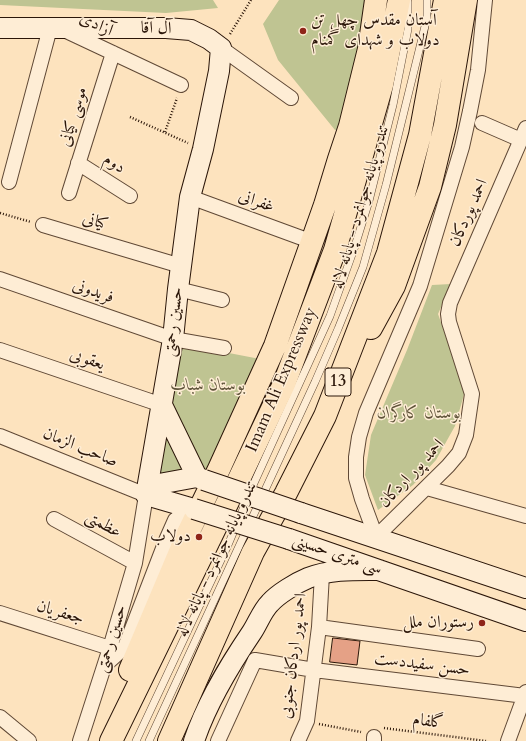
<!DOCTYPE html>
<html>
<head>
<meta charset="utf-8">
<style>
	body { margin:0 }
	canvas { display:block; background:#fde3be }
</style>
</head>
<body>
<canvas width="526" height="741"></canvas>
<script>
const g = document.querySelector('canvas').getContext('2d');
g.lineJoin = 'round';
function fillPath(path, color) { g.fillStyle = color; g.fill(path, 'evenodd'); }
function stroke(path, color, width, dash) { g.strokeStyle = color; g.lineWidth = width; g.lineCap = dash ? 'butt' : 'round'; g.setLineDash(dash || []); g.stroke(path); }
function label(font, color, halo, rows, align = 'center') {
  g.font = font + ' Cardo,Amiri,serif'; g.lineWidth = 3; g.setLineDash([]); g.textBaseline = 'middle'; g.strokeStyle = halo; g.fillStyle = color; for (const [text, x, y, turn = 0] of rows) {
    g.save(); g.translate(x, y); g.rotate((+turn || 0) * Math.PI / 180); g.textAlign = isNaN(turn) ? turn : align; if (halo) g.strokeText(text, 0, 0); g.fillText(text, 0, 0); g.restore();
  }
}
const green = new Path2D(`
	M0,0h213l5,8 -52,5 -166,-8z
	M279,0h94l-21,126 -17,4 -57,-70 -15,-36z
	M451,284l-13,30 27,77 -10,35 -19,34 -23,25 -35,25 -13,-35 6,-40 36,-85 25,-65z
	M177,343l83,16 -51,113 -5,-4 -34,-62z
	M165,425l27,48 -35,6z`);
const building = new Path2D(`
	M333,638l27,3 -3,24 -27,-3z`);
const path = new Path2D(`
	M230,34l21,-34
	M130,117l58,26
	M165,132l12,-34
	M0,213l31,9
	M319,724l42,8
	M384,728l102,13`);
const lane = new Path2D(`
	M136,741l92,-196 26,-62 76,-167 25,-70 14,-45 24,-96 15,-76v-27
	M149,741l166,-359 23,-53 25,-62 23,-82 41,-167v-18`);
const street = new Path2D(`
	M485,0l-7,70 -8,41 -8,36 -42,139 -54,127 -7,24 -3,20v21l6,21 14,38 72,-71 11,-13 7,-18 6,-41 -23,-72 -1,-8 2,-11 76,-175
	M64,30l117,55
	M221,48l70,50
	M482,123l39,17
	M78,163l52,33
	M9,182l41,-154
	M69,193l44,-140
	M190,197l120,44
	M43,225l138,41
	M0,279l173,60 51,9
	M178,289l44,11
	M0,350l162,55
	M0,436l146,59 -11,68 -25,85 -30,93
	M427,488l99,28
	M54,519l81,44
	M0,613l110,35
	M319,627l159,22
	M105,665l20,-18 42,-109 8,-18 15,-12
	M0,717l29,24
	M374,737v4
	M218,741l37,-81 59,10 211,26
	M298,741l9,-20 12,-94 3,-53
	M508,741l18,-49`);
const secondary = new Path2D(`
	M0,28h166l25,2 18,9 12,9 -2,23 -16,78 -13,48 -12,92 -5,50 -27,156 48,14
	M162,405l35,72
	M148,486l49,-9 7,3
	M301,513l225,75
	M289,539l237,82
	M194,741c13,-39 35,-75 58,-109 6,-9 10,-21 18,-29 8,-9 26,-20 38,-25 22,-9 48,-8 71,-8`);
const highway = new Path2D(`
	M371,328l23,-42 36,-99 15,-62 21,-125
	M130,670l58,-137 31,-64 56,-123 50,-141 14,-46 11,-33 19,-77 7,-49
	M111,741l129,-264 44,-93 51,-134 47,-165 17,-85
	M169,741l84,-189 33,-59 39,-77 63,-163 32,-118 25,-135`);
const secondaryBridge = new Path2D(`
	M204,480l97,33
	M194,509l95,30`);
const markers = [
	[303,31,4,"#8f2418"],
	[199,537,4,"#8f2418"],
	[482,623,4,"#8f2418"]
];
const shields = [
	[338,382,26]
];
const shieldNames = [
	["13",338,382]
];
const poiNames = [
	["آستان مقدس چهل تن",311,21,"left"],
	["دولاب و شهدای گمنام",311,41,"left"],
	["دولاب",191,537],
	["رستوران ملل",474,623]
];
const streetNames = [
	["آزادی",96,25,25],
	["آل آقا",156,29,1],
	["موسی کیانی",74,117,-73],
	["دوم",114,164,33],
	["غفرانی",256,202,20],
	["تندرو پایانه جوانمرد - پایانه لاله",361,207,-74],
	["احمد پوردکان",469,213,-66],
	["کیانی",95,222,16],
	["فریدونی",93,292,19],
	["حسین رحمتی",174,322,-83],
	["یعقوبی",87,360,19],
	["Imam Ali Expressway",282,380,-67],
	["صاحب الزمان",80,448,22],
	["احمد پور اردکان",412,474,-47],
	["عظمتی",103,525,29],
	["سی متری حسینی",337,555,19],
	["تندرو پایانه جوانمرد - پایانه لاله",217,559,-65],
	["جعفریان",60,613,17],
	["حسین رحمتی",112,639,-73],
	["احمد پور اردکان جنوبی",294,656,-83],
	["حسن سفیددست",422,665,7],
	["گلفام",428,722,7]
];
const parkNames = [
	["بوستان شباب",208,386],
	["بوستان کارگران",419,414]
];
fillPath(green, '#bfc492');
fillPath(building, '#e5a186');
stroke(building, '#2b1609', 1);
stroke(lane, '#604936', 8);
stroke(street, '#604936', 16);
stroke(secondary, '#2b1609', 22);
stroke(highway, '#2b1609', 24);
stroke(path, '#2b1609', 2.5, [1, 2]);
stroke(lane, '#feedd5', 7);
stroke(street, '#feedd5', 14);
stroke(secondary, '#feedd5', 20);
stroke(highway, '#fde3be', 22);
stroke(secondaryBridge, '#2b1609', 22, []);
stroke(secondaryBridge, '#feedd5', 20);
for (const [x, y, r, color] of markers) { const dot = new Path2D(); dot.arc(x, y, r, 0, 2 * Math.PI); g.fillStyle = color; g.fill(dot); stroke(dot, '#feedd5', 1.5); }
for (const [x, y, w] of shields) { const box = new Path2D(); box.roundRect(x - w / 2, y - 14, w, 28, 3); g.fillStyle = '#feedd5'; g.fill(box); stroke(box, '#2b1609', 1); }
label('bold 16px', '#2b1609', null, shieldNames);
label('17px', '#2b1609', '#feedd5', poiNames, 'right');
label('17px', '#2b1609', '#feedd5', streetNames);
label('italic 17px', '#5f5339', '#feedd5', parkNames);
</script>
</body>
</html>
